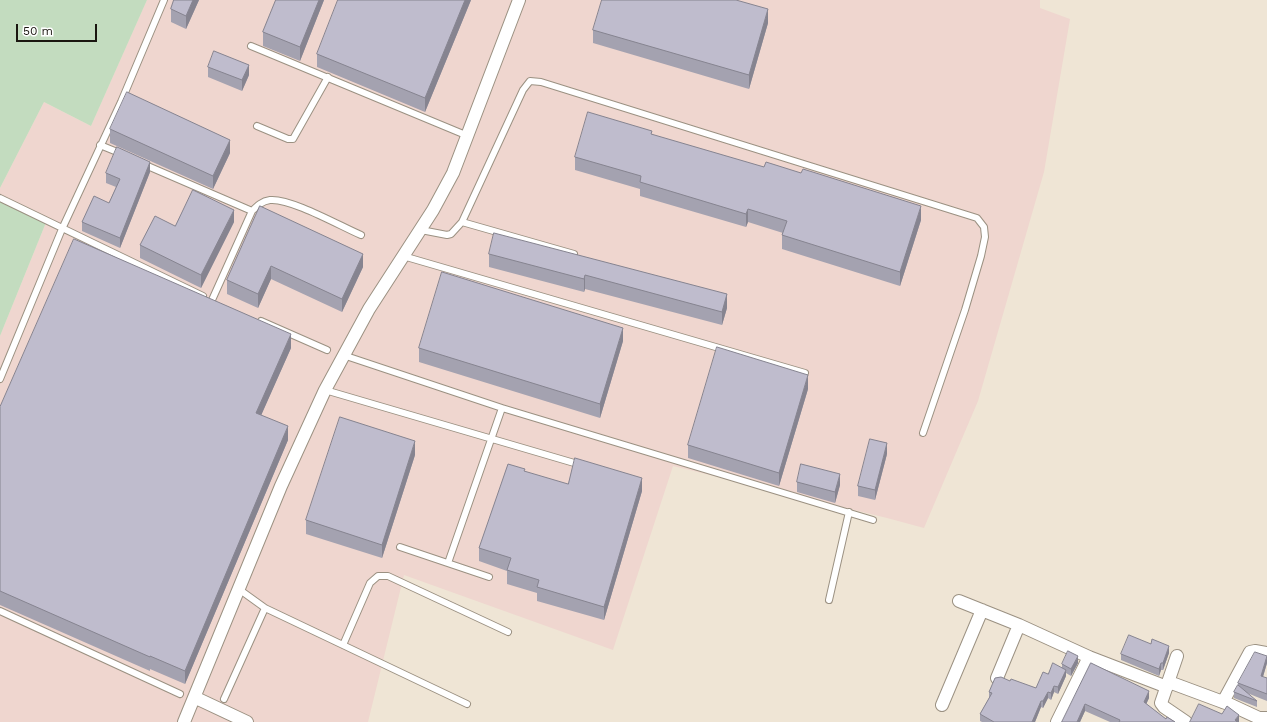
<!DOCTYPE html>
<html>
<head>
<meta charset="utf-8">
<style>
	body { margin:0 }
	#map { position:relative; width:1267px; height:722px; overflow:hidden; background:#efe5d5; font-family:"Work Sans",sans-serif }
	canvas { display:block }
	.scale { position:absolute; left:16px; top:24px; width:81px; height:18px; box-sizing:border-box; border:2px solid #1a1610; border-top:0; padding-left:5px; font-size:12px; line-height:14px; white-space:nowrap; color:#1a1610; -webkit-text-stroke:3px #fff; paint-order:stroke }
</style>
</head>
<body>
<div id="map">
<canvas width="1267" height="722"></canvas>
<div class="scale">50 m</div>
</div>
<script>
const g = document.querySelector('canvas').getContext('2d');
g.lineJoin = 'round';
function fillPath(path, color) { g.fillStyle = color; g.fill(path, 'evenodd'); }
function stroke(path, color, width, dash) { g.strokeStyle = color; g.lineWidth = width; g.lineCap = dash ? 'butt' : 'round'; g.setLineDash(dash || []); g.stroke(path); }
const industrial = new Path2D(`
	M147,0h893v8l30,11 -26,153 -66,229 -54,127 -37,-10 -214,-52 -60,184 -209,-75 -36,147h-368v-386l47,-116 -47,-23v-9l44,-86 47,24z`);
const green = new Path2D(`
	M0,0h147l-56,126 -47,-24 -44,86z
	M0,197l47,23 -47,116z`);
const lane = new Path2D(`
	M251,46l217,90
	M257,126l31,13h5l35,-62
	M100,145l22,9
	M143,164l109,47 -40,89
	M0,198l203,98
	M252,211c5,-5 10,-10 18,-11 21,-2 70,26 91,35
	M462,222l112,32
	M421,230l26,5 4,-1 11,-12 61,-132 7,-9 11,1 436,136 7,9 1,10 -4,19 -16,54 -42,123
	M403,256l402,117
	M261,321l66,29
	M343,355l159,53 371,112
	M0,379l62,-150 59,-127 43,-102
	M325,390l256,75
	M400,547l89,30
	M448,563l54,-155
	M240,590l25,18 202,96
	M829,600l20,-88
	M0,611l180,83
	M343,645l27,-62 8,-7h10l120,56
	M224,699l41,-91`);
const street = new Path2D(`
	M959,601l60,24 70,32 78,30
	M1177,656l-16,47 3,4 22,15
	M997,678l22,-53
	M1169,682l62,23 28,13h8
	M196,698l51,24
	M1223,702l27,-50 5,-1 12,2
	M942,705l40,-95
	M184,722l97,-236 44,-96 44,-81 64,-99 20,-37 66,-173
	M1057,722l32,-65`);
const wall = new Path2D(`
	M174,0h25l-13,29 -15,-7v-13z
	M276,0h48l-24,61 -37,-15v-14z
	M471,0l-46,112 -108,-45v-13z
	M768,23l-19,66 -156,-46v-13z
	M208,67l41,8 -7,16 -34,-14z
	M110,129l120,24 -17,36 -103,-46z
	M652,135l269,85 -21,66 -118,-37v-14l1,-2 -35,-11 -2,5 -106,-31v-7l-65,-19v-13z
	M150,172l-30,76 -38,-17v-9l27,-19 7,-16 -10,-4v-10z
	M260,206l103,61 -21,45 -71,-33 -13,29 -31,-14v-14z
	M234,222l-33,66 -61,-30v-13l35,-19z
	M489,254l238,40v14l-5,17 -137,-36 -1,3 -95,-25z
	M623,341l-23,77 -181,-56v-14z
	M291,348l-30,67 27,25 -103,244 -35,-15v2l-150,-66v-198z
	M808,389l-29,97 -91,-28v-13z
	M887,454l-12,46 -17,-4v-10z
	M415,455l-33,103 -76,-24v-14z
	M797,482l43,3 -5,18 -38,-11z
	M568,484l74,7 -38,129 -67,-19v-8l-30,-9v-13l-28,-10v-13z
	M1169,653l-6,17h-2l-2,6 -38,-16v-6z
	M1267,656v7l-4,14 4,1v23l-20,-8 10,8v6l-23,-9v-6l4,-6v-3z
	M1078,663l-7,13 -5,-3v3l-8,18 -4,-2 -3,8 -3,-2 -5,10 -2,-1 -6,15h-53l-2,-1v-7l9,-16v-6l21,-11 26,7 12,-14 14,-7v-3z
	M1091,663l58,35 -3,6 20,15 9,3h-65l-25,-11 -5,11h-18z`);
const shadedWall = new Path2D(`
	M193,0h6l-13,29v-13z
	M319,0h5l-24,61v-14z
	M465,0h6l-46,112v-14z
	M768,9v14l-19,66v-14z
	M249,65v10l-7,16v-11z
	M230,140v13l-17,36v-13z
	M150,162v10l-30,76v-10z
	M921,206v14l-21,66v-14z
	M748,209v13l-2,5v-13z
	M234,210v12l-33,66v-13z
	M363,254v13l-21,45v-13z
	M271,266v13l-13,29v-14z
	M585,275v14l-1,3v-13z
	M727,294v14l-5,17v-13z
	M623,328v13l-23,77v-14z
	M291,334v14l-35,79v-14z
	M808,375v14l-29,97v-13z
	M288,426v14l-103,244v-13z
	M415,441v14l-33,103v-13z
	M887,443v11l-12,46v-10z
	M840,474v11l-5,18v-11z
	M642,478v13l-38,129v-13z
	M1169,646v7l-6,17v-7z
	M1078,656v7l-7,13v-7z
	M1267,657v6l-6,20v-7z
	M1161,663v7l-2,6v-7z
	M1066,670v6l-8,18v-7z
	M1054,686v6l-3,8v-7z
	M1149,691v7l-5,11v-7z
	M1048,692v6l-5,10v-7z
	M1041,701v6l-6,15h-3z
	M1085,704v7l-5,11h-3z
	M1239,715v7h-4v-2z`);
const building = new Path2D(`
	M174,0h19l-7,16 -15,-7z
	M276,0h43l-19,47 -37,-15z
	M338,0h127l-40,98 -108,-44z
	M602,0h134l32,9 -19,66 -156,-45z
	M214,51l35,14 -7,15 -34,-13z
	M127,92l103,48 -17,36 -103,-47z
	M588,112l64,19 -1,3 113,33 2,-5 35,11 2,-4 118,37 -21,66 -118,-37 5,-14 -39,-12 -2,5 -106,-32 1,-6 -66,-19z
	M117,147l33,15 -30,76 -38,-16 12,-26 15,7 11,-24 -14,-6z
	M193,190l41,20 -33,65 -61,-30 15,-29 20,10z
	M260,206l103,48 -21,45 -71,-33 -13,28 -31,-14z
	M494,233l233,61 -5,18 -137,-37 -1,4 -95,-25z
	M74,239l217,95 -35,79 32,13 -103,245 -35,-15v1l-150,-66v-184z
	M442,272l181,56 -23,76 -181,-56z
	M717,347l91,28 -29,98 -91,-28z
	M340,417l75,24 -33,104 -76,-25z
	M870,439l17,4 -12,47 -17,-4z
	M575,458l67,20 -38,129 -67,-20 2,-7 -32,-10 4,-12 -32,-10 29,-84 17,5 -1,2 44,13z
	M801,464l39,10 -5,18 -38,-10z
	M1129,635l22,9 1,-5 17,7 -6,17h-2l-2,6 -38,-15z
	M1068,651l10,5 -7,13 -9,-5z
	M1255,652l12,4 -6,20 6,2v16l-29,-11z
	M1053,663l13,7 -8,17 -4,-1 -3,7 -3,-1 -5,9h-2l-9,21h-38l-14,-8 12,-21 -3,-1 6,-14 6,-1 9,4 1,-2 25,9 7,-16 5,2z
	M1091,663l58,28 -5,11 22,17 1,-2 8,5h-56l1,-2 -35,-16 -8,18h-15z
	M1238,685l19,16 -23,-9z
	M1199,704l23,10 5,-8 12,9 -4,5 2,2h-47z`);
fillPath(industrial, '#efd6cf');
fillPath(green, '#c3dcbf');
stroke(lane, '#9b9182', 8);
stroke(street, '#9b9182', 14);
stroke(lane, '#fff', 6);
stroke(street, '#fff', 12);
fillPath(wall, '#a4a2b0');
fillPath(shadedWall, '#868490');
fillPath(building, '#bfbccd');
stroke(building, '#868490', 1);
</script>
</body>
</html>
